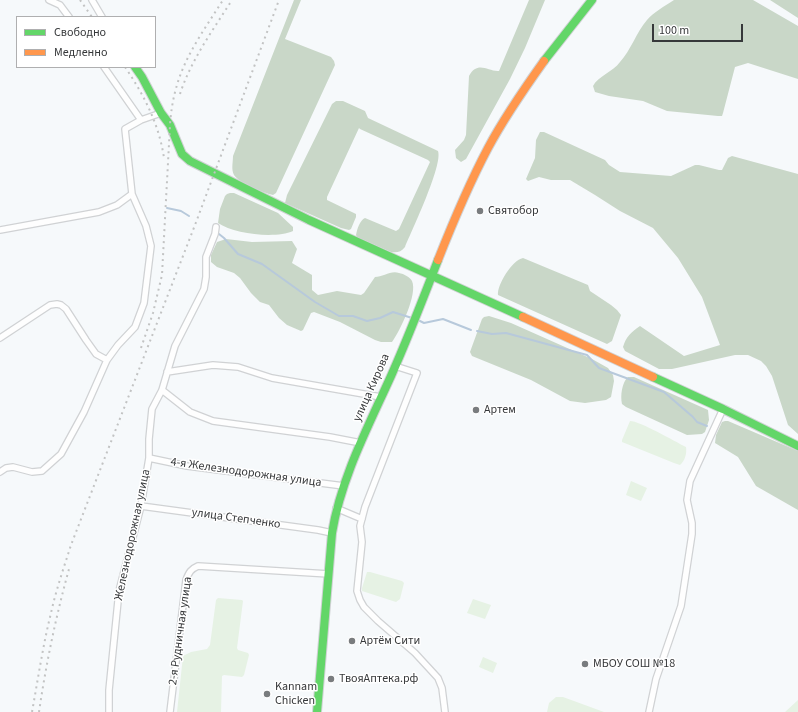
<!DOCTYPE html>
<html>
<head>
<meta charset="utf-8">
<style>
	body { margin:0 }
	#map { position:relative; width:798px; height:712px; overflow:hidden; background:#f6f9fb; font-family:"Source Sans 3",sans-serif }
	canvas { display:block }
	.legend { position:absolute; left:16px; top:16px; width:140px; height:52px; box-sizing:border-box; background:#fff; border:1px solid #afafb0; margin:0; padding:5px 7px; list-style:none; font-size:12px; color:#36383a }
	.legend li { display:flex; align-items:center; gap:8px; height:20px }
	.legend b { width:20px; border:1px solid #afafb0 }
	.scale { position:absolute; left:652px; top:24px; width:91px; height:18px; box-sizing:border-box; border:2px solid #36383a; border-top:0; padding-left:5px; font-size:12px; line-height:14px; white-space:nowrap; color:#36383a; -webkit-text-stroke:3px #fff; paint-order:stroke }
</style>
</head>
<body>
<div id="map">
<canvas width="798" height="712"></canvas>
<ul class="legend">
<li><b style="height:5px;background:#63d668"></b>Свободно</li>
<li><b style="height:5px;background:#ff974d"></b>Медленно</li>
</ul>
<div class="scale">100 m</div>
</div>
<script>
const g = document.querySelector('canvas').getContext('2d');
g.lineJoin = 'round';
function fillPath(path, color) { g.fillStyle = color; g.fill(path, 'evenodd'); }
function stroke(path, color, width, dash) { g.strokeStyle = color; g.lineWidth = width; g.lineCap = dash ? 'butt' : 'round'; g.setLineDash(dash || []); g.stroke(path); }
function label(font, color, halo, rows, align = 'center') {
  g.font = font + ' "Source Sans 3",sans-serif'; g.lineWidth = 3; g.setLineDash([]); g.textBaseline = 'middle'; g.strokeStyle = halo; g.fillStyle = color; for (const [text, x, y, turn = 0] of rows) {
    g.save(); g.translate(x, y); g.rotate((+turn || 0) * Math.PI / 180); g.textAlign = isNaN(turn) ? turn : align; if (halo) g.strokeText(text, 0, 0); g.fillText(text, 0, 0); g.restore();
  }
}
const green = new Path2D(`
	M630,421c10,0 44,20 56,26 1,6 -1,14 -6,18l-6,-2 -52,-21v-2z
	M631,481l16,7 -6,13 -15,-6z
	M367,572h3l32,9 2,2 -4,16 -4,3 -34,-11v-3z
	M218,598l24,2 1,1 -6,47 1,2 10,3 1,2 -5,20 -2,2 -18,-2 -2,1 -1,36h-44l6,-56 8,-4 16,-3 3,-4 6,-45z
	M473,599l18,6 -6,14 -18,-6z
	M483,657l14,6 -4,10 -14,-6z
	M556,697h7l41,15h-57l2,-9z
	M798,700v12h-13z`);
const forest = new Path2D(`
	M294,0h7l-16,39 46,18 3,4 1,4 -59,128 -3,2c-9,-2 -34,-12 -39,-20 -3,-6 -1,-12 -1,-19z
	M529,0h16l-20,48 -15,31 -44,80 -5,3 -5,-4 -1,-8 9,-10 2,-5 3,-59c9,-16 19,-4 30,-5z
	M674,0h79l45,26v53l-50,-16 -13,4 -12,46 -1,3h-4l-51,-5 -24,-10 -34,-5 -14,-4 -2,-6c5,-10 20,-14 27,-24 11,-12 16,-29 27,-42 7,-8 18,-14 27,-20z
	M770,0h28v18z
	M336,101h7l22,10 3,7 70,33c5,14 -26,79 -33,96 -4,5 -8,6 -14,5l-34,-15 -1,-2c1,-6 4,-15 9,-17l31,13 3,-2 31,-67 -2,-2 -68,-31 -1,-1 -32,69v3l29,14v3l-5,12 -2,1 -8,-2 -56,-25 2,-8 45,-91z
	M540,132h4l61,28 4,5 11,7 51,4 24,-11h4l20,5h3l6,-12 4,-2 66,18v260l-10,-9 -16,-49 -6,-10 -5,-5 -13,-6h-13l-63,14h-13l-34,-18 -2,-4c3,-10 8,-15 17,-21l44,30 36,-11 -18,-48 -24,-39 -25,-30 -33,-17 -25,-16 -25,-15h-19l-12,-3 -11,4 -2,-2 9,-21 1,-18z
	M230,193h4l44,20 15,14v4c-18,8 -59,3 -75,-8l2,-14 5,-13 2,-2z
	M226,239l26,3 40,-1 5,8 -5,14 20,12v15l6,5 19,-4 24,4 3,-2 11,-16c8,0 16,-7 24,-4 5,1 11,4 13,8 6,13 -12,50 -20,61h-11l-6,-2 -35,-18 -26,-10 -3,1 -8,17 -2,1 -14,-6 -8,-7 -10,-13 -9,-3 -9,-9 -11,-15 -6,-5 -17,-6 -6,-5v-7l6,-13z
	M523,258l65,27 2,6 21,14 6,5 4,5 -9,26 -5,3 -109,-49c-1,-10 14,-35 25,-37z
	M489,316l22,7 81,36 16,9 5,7 1,6 -3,16 -5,3 -21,3 -15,-2 -39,-21 -59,-24 -2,-4 12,-33 2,-2z
	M628,377h6l74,33 1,10 -4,12 -3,2 -15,1 -61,-28 -4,-3c-2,-8 0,-22 6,-27z
	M725,421h3l70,30v59l-42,-24 -18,-29 -23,-14 1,-8 6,-13z`);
const stream = new Path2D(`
	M167,208l14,3 8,5
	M219,234l5,4 14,16 24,10 53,38 24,14h14l14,5 13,-3 13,-6 19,6
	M418,320l6,3 19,-4 28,11
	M477,331l15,3 14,-1 81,22 12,13 65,24 29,25 4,5 10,4`);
const street = new Path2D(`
	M49,0l11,5 9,12
	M92,0l10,17
	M104,67l37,53
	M0,230l99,-18 18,-7 15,-11 -7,-65 16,-9 20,-7
	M0,338l50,-33 7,-1 4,1 5,4 20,31 10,14 11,6
	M395,366l22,7 -52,134 -5,19 2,16 -5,49 3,9 4,7 14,14 37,32 23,25 4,10 3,24
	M167,372l46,-7 25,2 34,11 109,19
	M162,390l28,22 23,9 117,16 31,6
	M149,458l38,8 157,20
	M0,472l6,-4 7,-1 19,5 10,-1 19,-17 23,-42 23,-52 11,-15 17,-18 9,-24 7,-57 -5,-20 -14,-32
	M141,506l177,24 14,3
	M336,508l26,11
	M109,712v-22l10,-99 22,-85 8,-48v-19l3,-30 10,-19 13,-44 29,-57 2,-12v-20l9,-23 1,-7
	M170,712l16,-132c3,-8 5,-11 12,-14l131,8
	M649,712l7,-33 25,-73 11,-72v-11l-5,-23 3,-19 33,-72`);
const fast = new Path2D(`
	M544,61l48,-61
	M135,67l7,10 19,36 9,12 12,29 8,7 119,59 214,97
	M653,377l70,32 75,37
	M317,712l15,-179c9,-55 36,-106 59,-157 17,-38 32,-77 47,-116`);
const slow = new Path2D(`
	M438,260c15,-38 31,-76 50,-112 16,-30 36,-59 56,-87
	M523,317l130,60`);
const rail = new Path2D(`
	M80,0l12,17
	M125,67c19,28 34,57 39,91
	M180,94c11,-34 33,-64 52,-94
	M141,348l12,-35 9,-38 8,-150c1,-14 3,-27 7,-40 9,-31 29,-58 46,-85
	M32,712c6,-33 11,-67 19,-99 5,-23 13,-46 20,-68l124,-320 84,-225
	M39,712c7,-48 17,-96 30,-143`);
const markers = [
	[480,211,4,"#797c7e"],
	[476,410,4,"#797c7e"],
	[352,641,4,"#797c7e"],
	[585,664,4,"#797c7e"],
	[331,679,4,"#797c7e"],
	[267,694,4,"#797c7e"]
];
const poiNames = [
	["Святобор",488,211],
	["Артем",484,410],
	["Артём Сити",360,641],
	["МБОУ СОШ №18",593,664],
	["ТвояАптека.рф",339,679],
	["Kannam",275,687],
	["Chicken",275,701]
];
const streetNames = [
	["улица Кирова",372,388,-66],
	["4-я Железнодорожная улица",246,473,8],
	["улица Степченко",236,519,8],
	["Железнодорожная улица",133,535,-78],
	["2-я Рудничная улица",181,631,-82]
];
fillPath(green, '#e6f2e4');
fillPath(forest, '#c9d7c8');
stroke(stream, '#b7c9db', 2);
stroke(street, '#d0d2d4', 8);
stroke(fast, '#d0d2d4', 10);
stroke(slow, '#d0d2d4', 10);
stroke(street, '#fefefe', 5.5);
stroke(fast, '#63d668', 8);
stroke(slow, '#ff974d', 8);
stroke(rail, '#c2c3c3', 2, [2, 4]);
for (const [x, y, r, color] of markers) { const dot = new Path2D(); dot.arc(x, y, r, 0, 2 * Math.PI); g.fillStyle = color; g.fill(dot); stroke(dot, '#fff', 1.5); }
label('12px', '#36383a', '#fff', poiNames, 'left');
label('12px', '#36383a', '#fff', streetNames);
</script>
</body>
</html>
